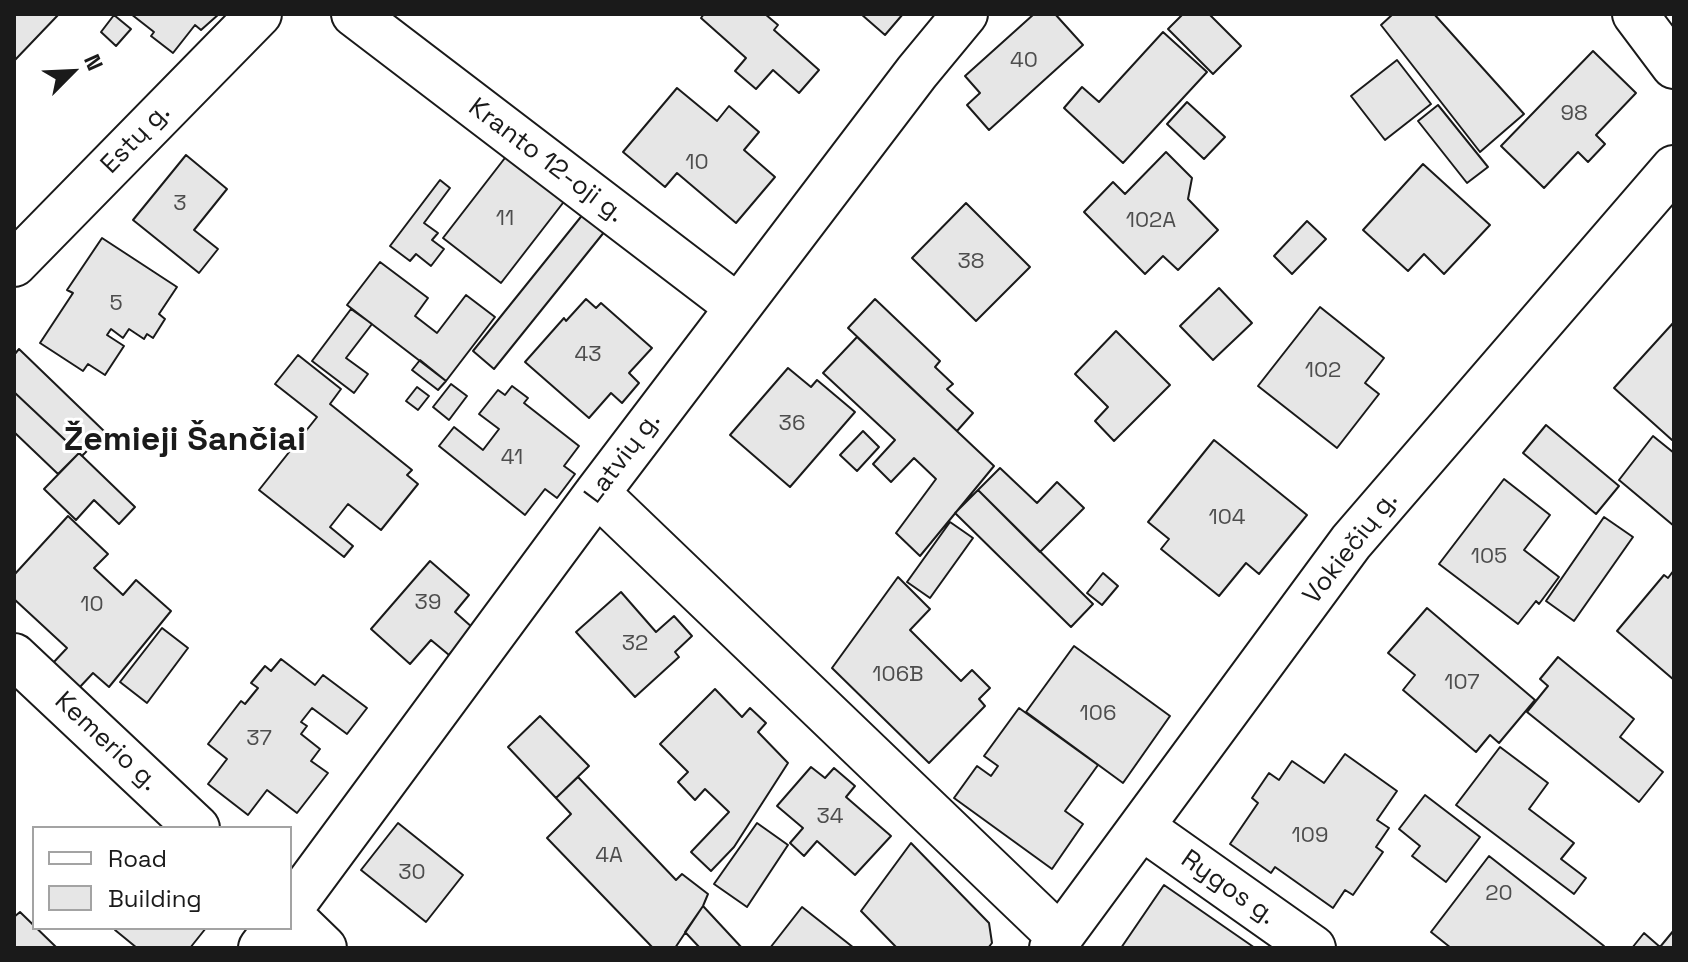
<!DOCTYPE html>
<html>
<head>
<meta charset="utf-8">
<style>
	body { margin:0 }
	#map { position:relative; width:1688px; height:962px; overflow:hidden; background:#fff; font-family:"Space Grotesk",sans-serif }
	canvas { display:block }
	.frame { position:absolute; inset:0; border:16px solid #1a1a1a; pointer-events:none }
	.legend { position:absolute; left:32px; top:826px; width:260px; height:104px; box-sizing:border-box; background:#fff; border:2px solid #a3a3a3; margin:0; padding:10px 14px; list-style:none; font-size:24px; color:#1a1a1a }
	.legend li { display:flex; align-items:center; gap:16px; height:40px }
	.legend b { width:40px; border:2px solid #a3a3a3 }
	.north { position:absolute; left:32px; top:32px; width:80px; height:80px; -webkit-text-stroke:6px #fff; paint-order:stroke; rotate:66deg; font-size:22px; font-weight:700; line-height:32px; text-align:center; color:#1a1a1a }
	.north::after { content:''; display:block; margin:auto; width:28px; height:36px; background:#1a1a1a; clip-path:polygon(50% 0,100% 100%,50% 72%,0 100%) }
</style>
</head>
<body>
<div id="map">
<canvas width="1688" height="962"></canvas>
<div class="frame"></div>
<ul class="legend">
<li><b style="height:10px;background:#fff"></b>Road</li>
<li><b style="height:22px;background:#e6e6e6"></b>Building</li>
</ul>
<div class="north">N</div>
</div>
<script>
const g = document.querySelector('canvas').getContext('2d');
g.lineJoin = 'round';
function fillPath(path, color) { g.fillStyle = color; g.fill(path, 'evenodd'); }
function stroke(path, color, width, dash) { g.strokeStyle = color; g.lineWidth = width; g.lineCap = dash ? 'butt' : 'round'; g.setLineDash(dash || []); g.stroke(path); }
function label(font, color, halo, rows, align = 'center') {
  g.font = font + ' "Space Grotesk",sans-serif'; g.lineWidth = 6; g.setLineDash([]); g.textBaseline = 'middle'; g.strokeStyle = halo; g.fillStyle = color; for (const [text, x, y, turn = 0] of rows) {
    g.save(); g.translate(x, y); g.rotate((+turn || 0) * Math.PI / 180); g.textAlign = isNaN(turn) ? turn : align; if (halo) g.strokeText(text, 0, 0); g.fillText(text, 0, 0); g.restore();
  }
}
const building = new Path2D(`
	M14,14h45l-45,47z
	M131,14h88l-18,16 -6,-5 -22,28 -22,-17 3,-4z
	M704,14h61l13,11 -4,5 45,40 -20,23 -26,-23 -17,19 -21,-18 11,-13 -45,-40z
	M861,14h42l-18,21z
	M1034,14h21l28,31 -94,85 -22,-25 13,-12 -15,-17z
	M1183,14h26l32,32 -28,28 -45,-45z
	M1393,14h41l90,100 -44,38 -99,-127z
	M114,15l17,14 -15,17 -15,-14z
	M1163,32l44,40 -84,91 -59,-55 18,-21 17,15z
	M1593,51l43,42 -40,42 9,9 -17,18 -10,-10 -34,36 -43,-42z
	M1397,60l34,44 -46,36 -34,-44z
	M677,88l40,33 12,-15 30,26 -15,18 31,27 -39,46 -59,-50 -12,14 -42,-35z
	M1187,102l38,35 -21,22 -37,-35z
	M1438,105l50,62 -21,16 -49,-62z
	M1166,152l26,26 -4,21 30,31 -40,40 -15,-14 -18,18 -61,-62 29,-30 12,12z
	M508,154l58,45 -65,84 -58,-45z
	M186,155l41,34 -33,41 24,19 -19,24 -66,-53z
	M1423,164l67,61 -46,49 -20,-20 -16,17 -45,-41z
	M440,180l10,8 -26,35 14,10 -6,7 12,9 -13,17 -15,-12 -6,7 -20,-15z
	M966,203l64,64 -54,54 -64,-63z
	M584,213l21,18 -111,138 -21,-18z
	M1307,221l19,18 -34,35 -18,-18z
	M102,238l75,49 -18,27 6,5 -12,19 -6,-4 -3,5 -15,-10 -6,9 -12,-9 -4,6 17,11 -19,29 -17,-11 -5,7 -43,-28 33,-50 -6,-3z
	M380,262l48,36 -13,18 22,17 29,-38 29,22 -49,64 -99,-76z
	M1219,288l33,35 -39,37 -33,-34z
	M586,299l10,9 5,-5 51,45 -23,25 10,10 -17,20 -11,-10 -22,25 -64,-56 39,-44 2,3z
	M875,299l65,62 -5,6 18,17 -6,5 26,24 -16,18 -109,-103z
	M1320,307l64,51 -19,25 14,11 -42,54 -79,-62z
	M351,309l21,15 -26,34 22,16 -14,19 -42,-32z
	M1674,322v116l-2,2 -58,-52z
	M1116,331l54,54 -56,56 -19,-20 13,-14 -33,-33z
	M857,337l137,129 -74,90 -24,-23 40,-54 -22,-21 -23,24 -18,-18 22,-24 -72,-67z
	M19,349l86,83 -23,24 -68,-64v-37z
	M298,355l43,34 -11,15 82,66 -5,5 11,9 -37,46 -33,-26 -18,23 23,19 -9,11 -85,-67 58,-73 -42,-33z
	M420,360l26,21 -8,9 -26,-20z
	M788,368l23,19 6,-7 38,32 -65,75 -60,-52z
	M451,384l16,12 -18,24 -16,-13z
	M512,386l16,12 -4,5 55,43 -15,20 11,8 -18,24 -12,-9 -20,26 -86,-69 15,-19 29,23 16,-21 -20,-15 19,-24 7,5z
	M417,387l12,9 -11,14 -12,-9z
	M14,392l65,61 -21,21 -44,-42z
	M1546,425l73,61 -23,28 -73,-61z
	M863,431l16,16 -22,24 -17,-16z
	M1653,436l21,17v73l-55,-46z
	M1214,440l93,75 -48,59 -13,-11 -27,33 -58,-47 8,-10 -21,-17z
	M79,453l56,54 -16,17 -25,-24 -18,20 -32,-31z
	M1000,468l37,35 20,-21 27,26 -44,44 -62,-62z
	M1504,479l46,36 -26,35 35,27 -20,27 -3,-3 -18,23 -79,-60z
	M978,490l115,114 -22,23 -116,-114z
	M68,516l40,38 -14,14 29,27 13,-15 35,31 -62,76 -16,-14 -14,15 -26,-25 14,-15 -53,-49v-24z
	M1604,517l29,20 -59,84 -28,-20z
	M950,522l23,16 -43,60 -23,-16z
	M430,561l39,34 -14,17 18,16 -24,27 -18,-15 -21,24 -39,-35z
	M1674,570v110l-57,-49 47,-56 4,3z
	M1103,573l15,13 -16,19 -15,-12z
	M898,577l32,32 -20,21 51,51 11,-11 18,18 -11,11 6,7 -56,57 -97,-95z
	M621,592l35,40 18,-16 18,20 -17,16 4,5 -44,40 -59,-65z
	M1427,608l108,92 -36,43 -9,-8 -14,17 -73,-62 12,-15 -27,-22z
	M162,628l26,20 -41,55 -27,-21z
	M1074,646l96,70 -47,67 -97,-71z
	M1558,657l76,62 -14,18 43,35 -24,30 -112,-90 21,-26 -8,-7z
	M281,659l34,26 8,-10 44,33 -20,26 -35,-26 -11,14 6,4 -6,8 19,15 -9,12 17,12 -31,40 -30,-23 -19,25 -40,-31 19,-25 -19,-15 33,-43 4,3 13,-16 -7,-5 14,-17 6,5z
	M715,689l27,28 8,-9 16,15 -8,9 30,31 -54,84 -23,24 -20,-19 38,-40 -24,-23 -10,11 -17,-18 10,-10 -28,-28z
	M1019,708l79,57 -33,46 18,13 -31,45 -98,-71 23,-32 14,10 7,-10 -14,-10z
	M540,716l49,50 -33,32 -48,-51z
	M1500,747l48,36 -19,26 45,34 -13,16 25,19 -12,16 -118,-89z
	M1345,754l52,37 -20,29 12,8 -13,19 7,5 -30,43 -8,-5 -12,18 -58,-41 -4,6 -41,-29 28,-41 -6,-5 17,-25 10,7 13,-19 32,22z
	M811,767l14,11 9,-10 21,18 -9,11 45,39 -36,39 -38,-34 -13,15 -14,-13 13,-15 -26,-22z
	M578,777l98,103 6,-6 26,20 -5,12 -28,42h-22l-106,-110 24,-24 -15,-16z
	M1425,795l55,42 -34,45 -34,-26 8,-10 -21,-17z
	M398,823l65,52 -37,47 -65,-52z
	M757,823l31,22 -41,62 -33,-23z
	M911,843l78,80 3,20 -4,5h-91l-36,-37z
	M1489,856l115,90 -2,2h-151l-20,-16z
	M1164,885l91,63h-134z
	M703,906l39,42h-42l-15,-16z
	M802,907l52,41h-84z
	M20,912l36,35 -1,1h-41v-31z
	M117,928h89l-16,20h-53l-22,-18z
	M1674,930v18h-42l12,-15 16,14z`);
const street = new Path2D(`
	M354,14l384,293
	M1635,14l39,52
	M14,264l245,-250
	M597,493l463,444
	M14,656l183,172
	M1143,828l170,120
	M290,909l307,-416 320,-421 48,-58
	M290,915l34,33
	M261,948l15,-20
	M1052,948l299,-406 323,-374`);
const numberNames = [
	["40",1024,61],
	["98",1574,114],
	["10",697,163],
	["3",180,204],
	["11",505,219],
	["102A",1151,221],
	["38",971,262],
	["5",116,304],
	["43",588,355],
	["102",1323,371],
	["36",792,424],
	["41",512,458],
	["104",1227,518],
	["105",1489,557],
	["39",428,603],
	["10",92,605],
	["32",635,644],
	["106B",898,675],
	["107",1462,683],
	["106",1098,714],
	["37",259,739],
	["34",830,817],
	["109",1310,836],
	["4A",609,856],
	["30",412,873],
	["20",1499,894]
];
const streetNames = [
	["Estų g.",136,139,-46],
	["Kranto 12-oji g.",546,161,37],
	["Latvių g.",623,458,-53],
	["Vokiečių g.",1351,548,-52],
	["Kemerio g.",106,742,43],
	["Rygos g.",1228,888,35]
];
const districtNames = [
	["Žemieji Šančiai",185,441]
];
fillPath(building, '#e6e6e6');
stroke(building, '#1a1a1a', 2);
stroke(street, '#1a1a1a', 48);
stroke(street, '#fff', 44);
label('22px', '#4d4d4d', null, numberNames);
label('26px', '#1a1a1a', '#fff', streetNames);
label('bold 34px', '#1a1a1a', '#fff', districtNames);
</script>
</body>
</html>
